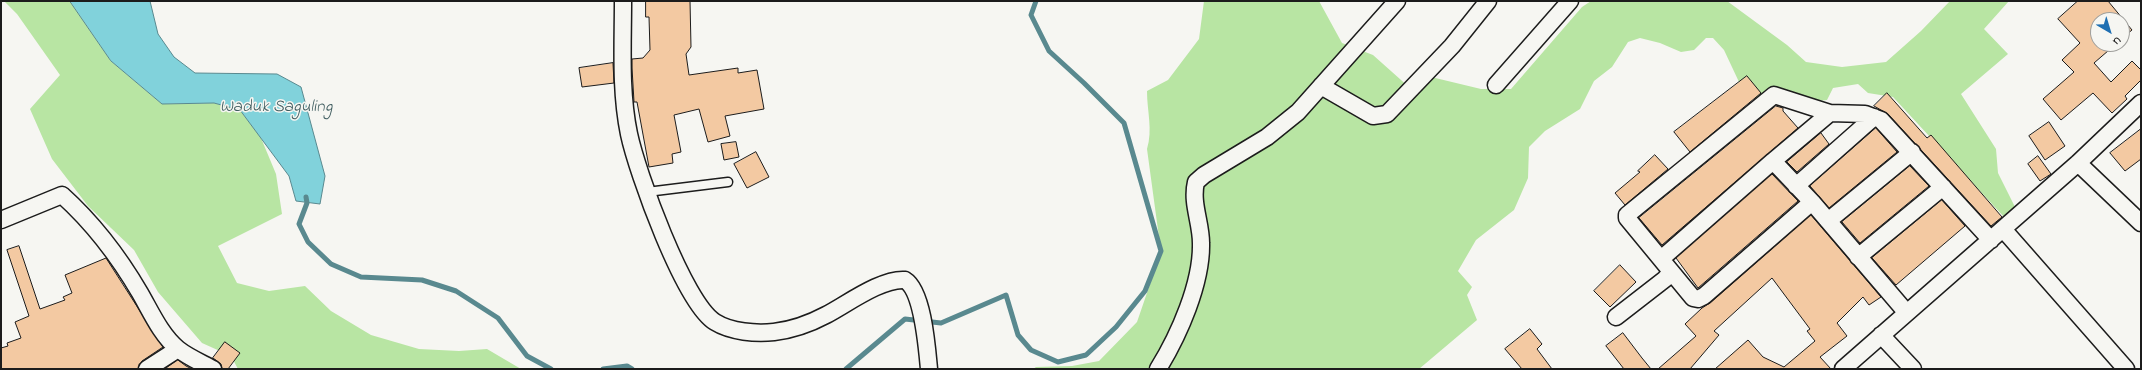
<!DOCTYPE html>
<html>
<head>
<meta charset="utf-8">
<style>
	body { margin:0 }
	#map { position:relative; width:2142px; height:370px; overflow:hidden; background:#f6f6f2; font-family:"Indie Flower",sans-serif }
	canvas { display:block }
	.frame { position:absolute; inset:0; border:2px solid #1c1c1c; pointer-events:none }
	.north { position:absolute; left:2090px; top:12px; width:40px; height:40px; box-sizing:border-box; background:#f6f6f2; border:1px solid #9f9f9c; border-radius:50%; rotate:142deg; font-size:11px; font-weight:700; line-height:16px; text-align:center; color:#1c1c1c }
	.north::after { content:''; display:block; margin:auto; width:14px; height:18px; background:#1f6fb2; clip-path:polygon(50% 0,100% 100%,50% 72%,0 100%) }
</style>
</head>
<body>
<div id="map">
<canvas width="2142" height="370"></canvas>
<div class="frame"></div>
<div class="north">U</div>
</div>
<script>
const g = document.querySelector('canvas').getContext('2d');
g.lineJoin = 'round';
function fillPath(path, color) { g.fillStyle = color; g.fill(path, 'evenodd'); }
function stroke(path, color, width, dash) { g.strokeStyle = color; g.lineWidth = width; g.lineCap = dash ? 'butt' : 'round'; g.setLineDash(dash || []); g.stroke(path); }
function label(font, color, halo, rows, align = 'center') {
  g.font = font + ' "Indie Flower",sans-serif'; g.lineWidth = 3; g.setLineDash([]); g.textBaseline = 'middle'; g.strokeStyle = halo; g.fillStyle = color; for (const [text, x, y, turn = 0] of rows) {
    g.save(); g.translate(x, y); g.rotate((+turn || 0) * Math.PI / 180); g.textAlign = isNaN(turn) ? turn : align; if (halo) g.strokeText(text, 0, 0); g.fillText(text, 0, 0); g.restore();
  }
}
const green = new Path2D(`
	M4,1h66l41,60 51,43 52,-1 26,7 21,28 15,36 6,40 -64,32 19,37 32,8 36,-5 26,25 40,24 48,14 40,2 28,-2 34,20h-283l-7,-13 -29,-13 -44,-51 -24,-42 -46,-44 -36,-47 -22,-50 30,-34 -43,-61z
	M1204,1h115l23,42 31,12 37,33 17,-12 54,13h30l71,-82 9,-6h136l60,44 19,17 36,5 44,-5 35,-31 29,-30h59l-25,28 24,25 -47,40 35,55 2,24 17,34 -11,10 -111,-120 -25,-4 -10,-9 -25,4 -6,12 -18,2 -16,-10 -22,11 -15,-5 -17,-16 -15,-32 -11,-12h-7l-12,12 -13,2 -21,-9 -20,-5 -12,4 -16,25 -18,14 -14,28 -35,22 -16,16 -1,31 -14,32 -38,30 -18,31 14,16 -5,8 10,25 -58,49h-386l3,-2 36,-1 27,-5 38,-39 24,-70 -14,-103c6,-20 0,-37 0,-58l21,-11 31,-41z`);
const water = new Path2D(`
	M70,1h80l8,33 16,23 21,16 82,1 24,13 24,89 -5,28 -24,-3 -7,-25 -49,-66 -26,-7 -52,1 -51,-43z`);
const stream = new Path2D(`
	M306,197l1,6 -8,21 9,18 23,22 30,13 61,3 34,11 42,27 29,38 24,13
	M603,369l24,-3 5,3
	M846,369l59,-50 36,4 65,-28 12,40 13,15 27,12 28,-7 30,-28 29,-36 16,-40 -37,-128 -40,-40 -35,-32 -18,-36 5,-14`);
const building = new Path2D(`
	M646,1h44l1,46 -5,7 3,21 49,-7v5l19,-3 7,39 -39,7 5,20 -22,6 -9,-33 -25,6 7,37 -9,2 1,9 -24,4 -12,-65h-3l-2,-34v-9l11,-1 7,-8 -1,-33h-3z
	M2078,1h30l24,29 -10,8v-18h-24v24h18l-22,19 17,19 21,-21 9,9v10l-16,16 2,3 -15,14 -19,-20 -32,27 -18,-21 31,-27 -12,-12 18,-17 -22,-24z
	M613,63l1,20 -32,4 -3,-19z
	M1747,76l14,17 -71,59 -16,-20z
	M1887,93l40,45 4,-3 71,82 -11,9 -103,-112 -14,-8z
	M1776,106l7,2v3l15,17 -136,117 -23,-27z
	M2049,122l16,24 -20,14 -16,-24z
	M1876,128l21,24 -68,56 -19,-22z
	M2141,129v30l-16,12 -15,-18z
	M1821,133l8,11 -32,28 -10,-10z
	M736,142l3,15 -15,3 -3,-16z
	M756,152l13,25 -22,11 -13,-24z
	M1655,155l13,14 -43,36 -10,-12 25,-21 -2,-1z
	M2038,156l13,18 -11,7 -12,-17z
	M1910,166l19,20 -69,57 -18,-21z
	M1772,174l26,27 -100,87 -22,-30z
	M1942,200l23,26 -69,59 -24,-27z
	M1811,215l70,82 -12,8 -6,-8 -26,26 10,13 -27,21 11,12h-116l33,-29 15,17 21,10 31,-26 -8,-10 3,-2 -38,-51 -58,53 5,4 -29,34h-32l38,-33 -11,-12 17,-16 8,-5z
	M19,246l21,63 25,-9 -2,-3 9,-4 -7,-18 41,-17 57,89 -21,14 -4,8h-137v-21l7,-2 -1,-3 14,-5 -6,-16 14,-6 -22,-66z
	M1620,265l16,17 -26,25 -16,-16z
	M1530,329l12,15 -5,5 15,20h-30l-17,-20z
	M1623,333l19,25 9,11h-27l-18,-23z
	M225,342l15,11 -12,16h-6l-1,-5 -8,-6z
	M178,360l8,6 6,3h-27z`);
const lane = new Path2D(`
	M647,192l81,-10`);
const street = new Path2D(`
	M623,1c0,44 -3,90 6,133 8,38 55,169 86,188 16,10 41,12 59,10 17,-2 37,-9 52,-17 21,-11 56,-37 79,-35 18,11 22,68 24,89
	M1496,85l74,-84
	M1321,86l52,30 14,-2 65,-68 36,-45
	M1773,161l57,-48
	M2078,163l63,60
	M1796,186l78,-69
	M1812,202l-108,94 -6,3 -5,-1 -66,-80v-3l147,-120 56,18 35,1 16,6 110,120
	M1,220l61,-25c31,28 57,62 78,98 11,19 21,42 38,56 10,8 24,14 35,20
	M1828,221l84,-69
	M2003,229l123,140
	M1858,257l85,-70
	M1661,259l112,-98 39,41 94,110
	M1616,317l49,-38 6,-7
	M1881,335l32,34
	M147,369l31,-20
	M1158,369c21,-34 44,-86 43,-126 0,-21 -10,-40 -5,-61l8,-7 63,-38 31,-25 99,-111
	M1843,369l235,-206 63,-60`);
const waterNames = [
	["Waduk Saguling",276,108]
];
fillPath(green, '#b8e5a3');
fillPath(water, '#81d2db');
stroke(water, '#59898f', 1);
stroke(stream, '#59898f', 5);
fillPath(building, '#f3c9a2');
stroke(building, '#1c1c1c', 1);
stroke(lane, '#1c1c1c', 11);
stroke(street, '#1c1c1c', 19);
stroke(lane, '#f6f6f2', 8);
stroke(street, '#f6f6f2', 16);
label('italic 17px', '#3f5c5f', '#f6f6f2', waterNames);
</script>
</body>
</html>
